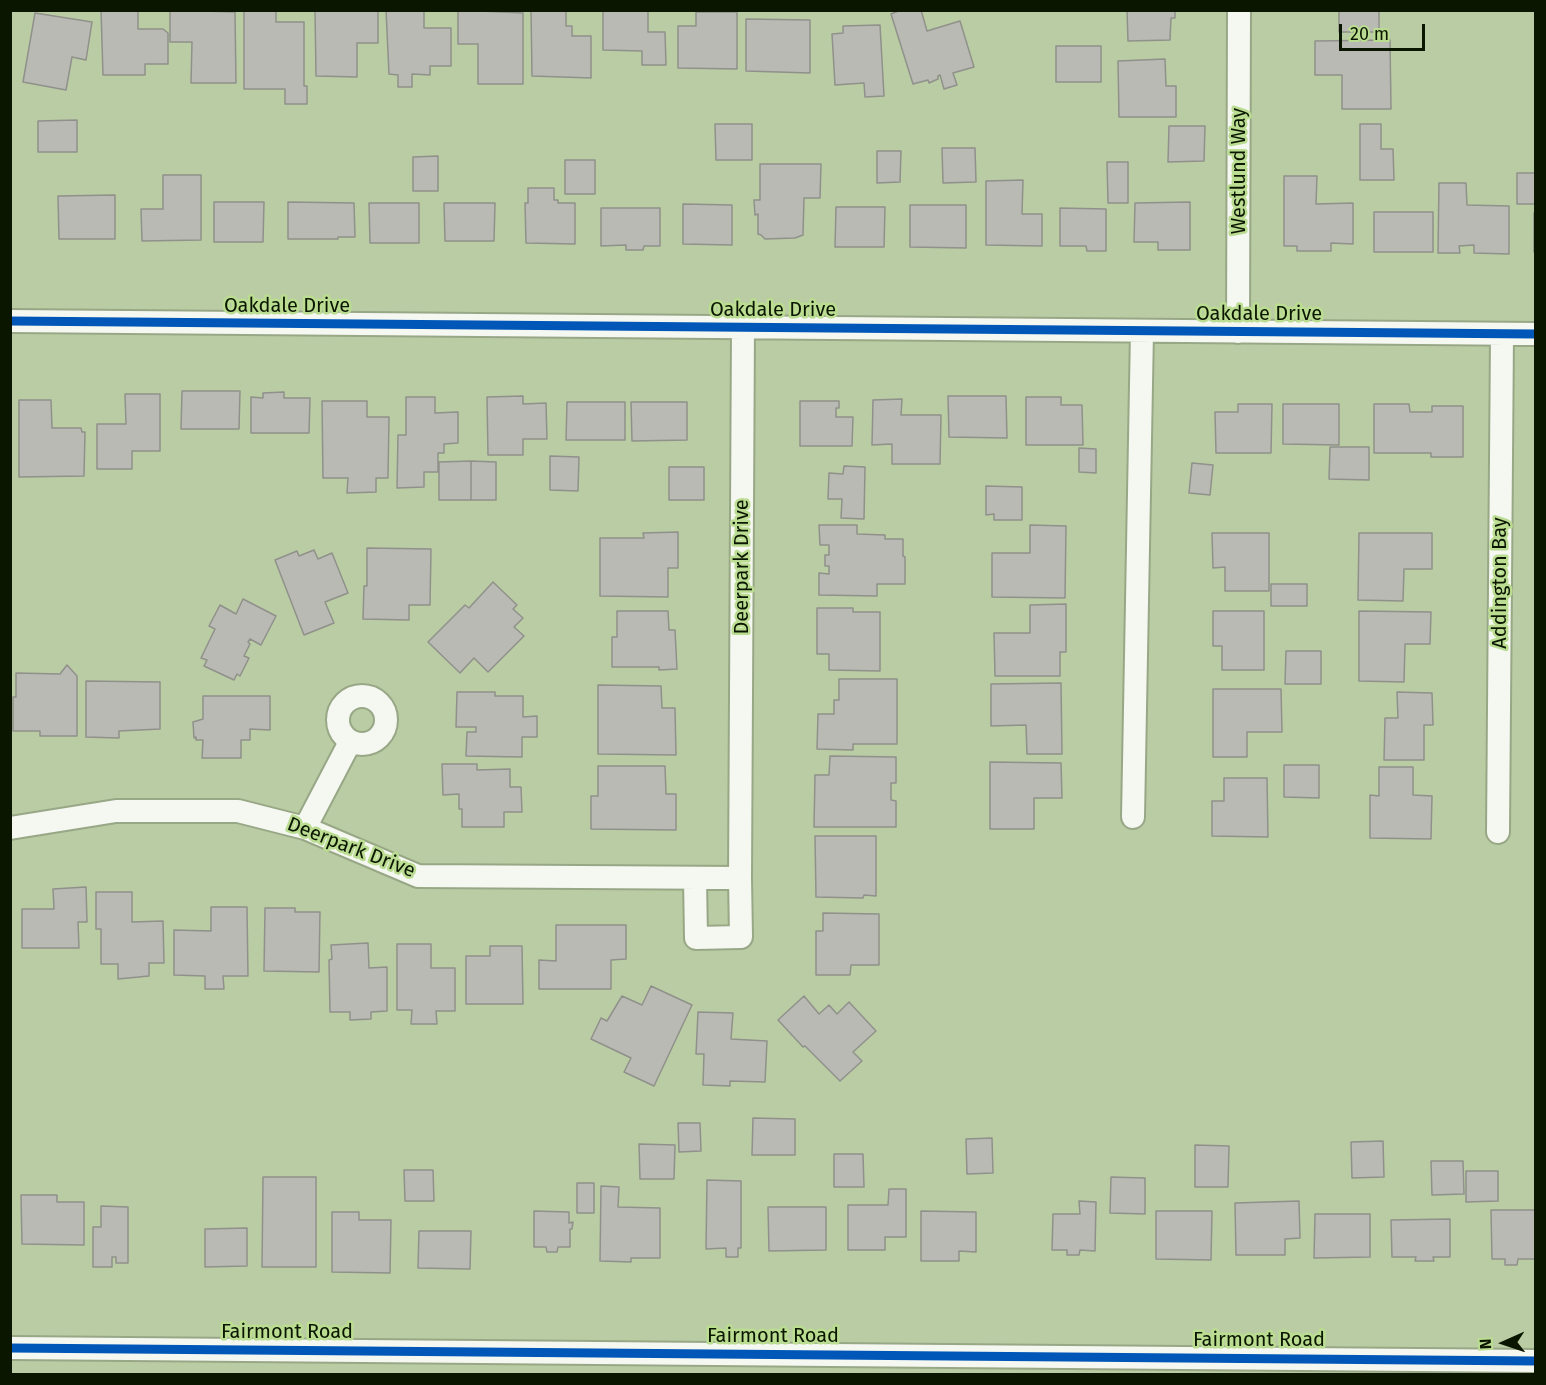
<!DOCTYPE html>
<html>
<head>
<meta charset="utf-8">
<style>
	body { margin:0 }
	#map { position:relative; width:1546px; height:1385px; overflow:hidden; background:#bacca3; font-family:"Fira Sans",sans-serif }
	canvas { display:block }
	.frame { position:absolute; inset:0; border:12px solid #0b1600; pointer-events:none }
	.north { position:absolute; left:1474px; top:1313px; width:60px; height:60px; -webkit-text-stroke:4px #bbdd92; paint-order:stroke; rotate:267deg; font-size:16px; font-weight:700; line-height:24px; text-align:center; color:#0b1600 }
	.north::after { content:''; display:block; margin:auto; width:21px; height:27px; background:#0b1600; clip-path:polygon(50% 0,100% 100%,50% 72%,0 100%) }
	.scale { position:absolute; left:1339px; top:24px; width:86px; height:27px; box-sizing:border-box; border:3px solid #0b1600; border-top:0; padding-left:8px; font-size:18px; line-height:21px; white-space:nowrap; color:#0b1600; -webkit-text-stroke:4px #bbdd92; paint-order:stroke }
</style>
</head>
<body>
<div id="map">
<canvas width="1546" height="1385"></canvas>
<div class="frame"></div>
<div class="north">N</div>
<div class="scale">20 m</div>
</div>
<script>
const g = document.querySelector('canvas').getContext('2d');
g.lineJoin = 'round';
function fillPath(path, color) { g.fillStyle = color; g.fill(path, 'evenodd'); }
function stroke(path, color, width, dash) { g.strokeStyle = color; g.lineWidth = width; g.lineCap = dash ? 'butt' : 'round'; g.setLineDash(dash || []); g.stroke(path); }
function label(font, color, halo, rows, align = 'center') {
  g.font = font + ' "Fira Sans",sans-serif'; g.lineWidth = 5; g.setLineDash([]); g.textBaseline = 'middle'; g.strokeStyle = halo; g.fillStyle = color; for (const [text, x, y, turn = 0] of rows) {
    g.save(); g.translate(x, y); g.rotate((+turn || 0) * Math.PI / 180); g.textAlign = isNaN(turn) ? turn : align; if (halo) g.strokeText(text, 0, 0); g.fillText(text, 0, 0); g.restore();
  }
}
const building = new Path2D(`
	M101,10h37v19h25l5,4v31h-23v11h-42z
	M170,10l65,2 1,71h-45l1,-41h-22z
	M244,10h32v12h28v64h3v18h-22v-15h-41z
	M315,10h63v33h-21v34l-41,-1z
	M386,10h38v18h27v38h-21v9l-18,-1v13h-14v-12l-9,-1z
	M458,10l65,3v71h-45v-40h-20z
	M531,10h35v16h6v10h19v42l-59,-2z
	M901,10h20l6,21 33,-10 14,46 -21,6 4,12 -13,4 -4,-14 -2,1v3l-9,4 -1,-3 -15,4 -22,-70z
	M1127,10h48v8h-4l-1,22 -42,1z
	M1339,10h40v22h-40z
	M603,11h45v21h17l1,33h-24v-14l-39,-1z
	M696,12h41v57l-59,-1v-42h18z
	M35,13l57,9 -6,38 -14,-3 -6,33 -43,-8z
	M746,19l64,1v53l-64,-2z
	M880,25l4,71 -19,1 -1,-14 -29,2 -3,-51 11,-1v-7z
	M1390,40l1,69h-49v-34h-27v-34z
	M1056,46h45v36h-45z
	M1165,59l1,27h10v31h-57l-1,-56z
	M77,120v32h-39v-31z
	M715,124h37v36h-36z
	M1360,124h21v25h12l1,31h-34z
	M1169,126h36l-1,35 -36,1z
	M942,148h33l1,34 -33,1z
	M877,151h24l-1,31 -23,1z
	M438,156v35h-25v-34z
	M565,160h30v34h-30z
	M1107,162h21v41h-20z
	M760,164h61l-1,34h-16l-1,37 -8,3 -30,1 -4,-4 -3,-1v-20l-3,1 -1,-15h6z
	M1517,173h19v31h-19z
	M163,175h38v65l-59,1 -1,-32h22z
	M1284,176h33l-1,28 37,-1v41l-22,-1v8h-34v-5h-13z
	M1023,180l-1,34h20v32l-56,-1v-64z
	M1439,183h27l1,22 42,1v48l-35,-1v-8l-15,1 1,7h-22z
	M528,188h26v12h4v3h17v41l-49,-1 -1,-40h3z
	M115,195v44h-56l-1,-43z
	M214,202h50l-1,40h-49z
	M288,202l66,1 1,34h-17v2h-50z
	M1190,202v48h-32v-8h-24l1,-39z
	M369,203h50v40h-49z
	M444,203h51l-1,38h-49z
	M683,204l49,1v40l-49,-1z
	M910,205h56v43l-56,-1z
	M836,207h49l-1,40h-49z
	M601,208h59v38h-16l-1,4h-17v-5l-25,1z
	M1060,208l46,1v42h-19l-1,-5h-26z
	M1374,212h59v40h-59z
	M1534,213h2v39h-2z
	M182,391h58l-1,38h-58z
	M284,392v6h26l-1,35h-58v-36l12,1v-5z
	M125,394h35v57h-28v18h-35v-45h29z
	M523,396v8l23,-1 1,36h-24v16h-35l-1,-58z
	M948,396h58l1,42 -58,-1z
	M406,397h29v16l23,-1v31l-14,1v9h-6v19h-14v15l-27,1 1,-53h8z
	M1026,397h35v8h21l1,40h-57z
	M902,399l-1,16h40l-1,49h-48v-20l-20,1 1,-45z
	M19,400h32l1,28h29l1,4h3l-1,44 -65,1z
	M322,401h45v16h22l-1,61h-12v14l-29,1 1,-15h-25z
	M800,401h39v7h-3v9h17l-1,29h-52z
	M567,402h58v38h-59z
	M631,402h56v38l-55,1z
	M1238,404h34l-1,49h-55l-1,-41h23z
	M1283,404h56v41l-56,-1z
	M1374,404h35l1,8h22v-6h31v51h-32v-4h-57z
	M1330,447h39v33l-40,-1z
	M1079,448l17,1v24l-17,-1z
	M550,456l29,1 -1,34 -28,-1z
	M471,461l25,1v38h-25z
	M471,461v39h-32v-38z
	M1192,463l21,2 -3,30 -21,-2z
	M844,466l21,1 -1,52 -23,-1 1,-19h-14l1,-26 14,1z
	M669,467h35v33h-35z
	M986,486l36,1v33h-28v-6l-8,1z
	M819,525h38v9l28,1v4h18v17l2,1v27h-28v12l-58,-1v-22l10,1v-8h-4v-11h4v-10h-9z
	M1030,525l36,1 -1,72 -73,-1v-44h38z
	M678,532v36h-10v29l-68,-1v-58h44l-1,-5z
	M1212,533h57v58h-44v-24l-12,1z
	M1359,533h73v36h-28l-1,32 -45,-1z
	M367,548l64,1 -1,56h-21v15l-46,-1 1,-33h3z
	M314,550l4,9 14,-6 16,40 -23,9 9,21 -30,12 -29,-75 22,-9 2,5z
	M493,582l24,23 -4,4 10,9 -9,9 10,9 -36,36 -14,-14 -14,15 -32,-31 37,-37 4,3z
	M1271,584h36v22h-36z
	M243,599l33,17 -15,29 -11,-6 -2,3 2,2 -6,12 5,2 -9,18 -3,-2 -3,6 -30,-14 3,-6 -6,-2 14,-29 -6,-3 11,-21 16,9z
	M1066,604v48h-6v24h-65l-1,-43h36v-28z
	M817,608h36v4h27v59l-51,-1v-16h-12z
	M617,611h51l1,19h6l2,39 -18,1v-3h-47v-30h5z
	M1213,611h51v59h-42v-24h-9z
	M1359,611l72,1 -1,32h-25l-1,38 -45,-1z
	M1286,651h35v33h-36z
	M67,665l10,11v60h-37v-5h-27v-34h3v-24l44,1z
	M839,679h58v65h-44v6l-36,-1 1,-35h16v-14h5z
	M86,681l74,1v47l-41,2v7l-33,-1z
	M1061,683l1,71h-35l-1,-29 -35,1v-42z
	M598,685l63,1 1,22h13l1,47 -78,-1z
	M1213,689h68l1,43h-35v25h-34z
	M457,692h38v4h28v21l14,-1v21h-15v20l-56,-1 1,-24h9v-5h-20z
	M1397,692l35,1 1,32h-9v35h-40l1,-42h13z
	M203,696h67v34l-20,-1v11h-9v18h-39l1,-18h-7v-3l-2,1 -1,-16 10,-3z
	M830,756l66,1v26h-5v17l5,1v26h-82l1,-52h14z
	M990,762l71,1 1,35h-28v31h-44z
	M442,764h35v6l33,-1v18h11l1,25h-18v15h-42v-18h-3v-15l-16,1z
	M1284,765h35v33l-35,-1z
	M598,766h67l1,28h10v36l-85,-1v-33h7z
	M1379,767h34v28l19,1 -1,43 -61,-1v-43l9,1z
	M1224,778h43l1,59 -56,-1v-35h12z
	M815,836h61v60l-12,-1 -1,3 -47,-1z
	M86,887l1,35h-9l1,26h-57v-39h32l-1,-20z
	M96,892h36v30l31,-1 1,42h-15v13l-31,3v-15h-17v-35h-5z
	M211,907h36l1,69h-25l1,13h-19v-13l-31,-1v-45l37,1z
	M265,908h30v4h25l-1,60 -55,-1z
	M823,913l56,1v51h-28l-1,10h-34v-44h7z
	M556,925h70v34l-15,1v29h-72v-29l17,1z
	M368,943l1,25 18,-1v44l-16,1v7l-21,1v-8h-20l-1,-52 3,-1 -1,-14z
	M397,944h34v24h24v43h-19l1,13h-26l1,-14h-15z
	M490,946h32l1,58h-57v-48h24z
	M651,986l41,19 -38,81 -30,-14 7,-14 -40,-19 10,-21 6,3 15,-25 20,9z
	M804,996l15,18 10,-9 8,9 12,-12 27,29 -23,21 9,9 -22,20 -35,-35 -2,1 -25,-27z
	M698,1012l35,1 -2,26 36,2 -2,41 -35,-1v5l-27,-1 1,-31h-8z
	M753,1118l42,1v36h-43z
	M678,1123h22l1,28 -22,1z
	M992,1138l1,35 -26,1 -1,-35z
	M1383,1141l1,36 -32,1 -1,-36z
	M639,1144l36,1 -1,34h-34z
	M1195,1145l34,1 -1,41h-33z
	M834,1154h29l1,33h-30z
	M1431,1161h32l1,33 -32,1z
	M404,1170h29l1,31h-29z
	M1466,1171h32v30l-32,1z
	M263,1177h53v90h-54z
	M1111,1177l34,1v36l-35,-1z
	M707,1180l34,1v67h-3v9h-12v-9l-20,1z
	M577,1183h17v30h-17z
	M601,1186l18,1 -1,20 42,1v50h-29v4l-31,-1z
	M889,1189h17v48h-21v13h-37v-45h40z
	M21,1195h36v7h27v43l-62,-1z
	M1079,1201l17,1 -1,49 -15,-1 -1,5h-12v-5h-15l1,-36h27z
	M1299,1201l1,37 -15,1v16h-49l-1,-52z
	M101,1206l27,1v56h-12v-6h-4v10h-19v-40h8z
	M768,1207h58v43l-57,1z
	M1491,1210h45v49h-18l-1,6h-12v-6h-13z
	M534,1211l35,1v11l4,-1 -1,7h-2v18h-12l-1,5h-10l-1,-5h-12z
	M921,1211l55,1v40l-17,-1v10h-38z
	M1156,1211h56l-1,49 -55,-1z
	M332,1212h27v8h32l-1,53 -58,-1z
	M1315,1214h55v43l-56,1z
	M1450,1219v38h-17l1,4h-19l1,-4h-24l-1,-37z
	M247,1228v38l-42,1v-38z
	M419,1231h52l-1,38 -52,-1z`);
const street = new Path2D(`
	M10,321l1526,13
	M1238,332l1,-322
	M338 720a24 24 0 1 1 48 0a24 24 0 1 1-48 0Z
	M1133,817l9,-486
	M10,828l106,-17h122l67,17 113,48 322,2 3,-551
	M305,828l45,-86
	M1498,832l4,-498
	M695,878l1,60 45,-1 -1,-59
	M10,1348l1526,13`);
const cycleway = new Path2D(`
	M10,321l1526,13
	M10,1348l1526,13`);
const streetNames = [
	["Westlund Way",1239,171,-90],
	["Oakdale Drive",287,306],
	["Oakdale Drive",773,310],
	["Oakdale Drive",1259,314],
	["Deerpark Drive",742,567,-90],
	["Addington Bay",1500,583,-90],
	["Deerpark Drive",351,848,21],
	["Fairmont Road",287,1332],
	["Fairmont Road",773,1336],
	["Fairmont Road",1259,1340]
];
fillPath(building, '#b8bab3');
stroke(building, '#90918b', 1.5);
stroke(street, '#98a786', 26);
stroke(street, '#f5f7f1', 22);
stroke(cycleway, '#0057b8', 9);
label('20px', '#0b1600', '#bbdd92', streetNames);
</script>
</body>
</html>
